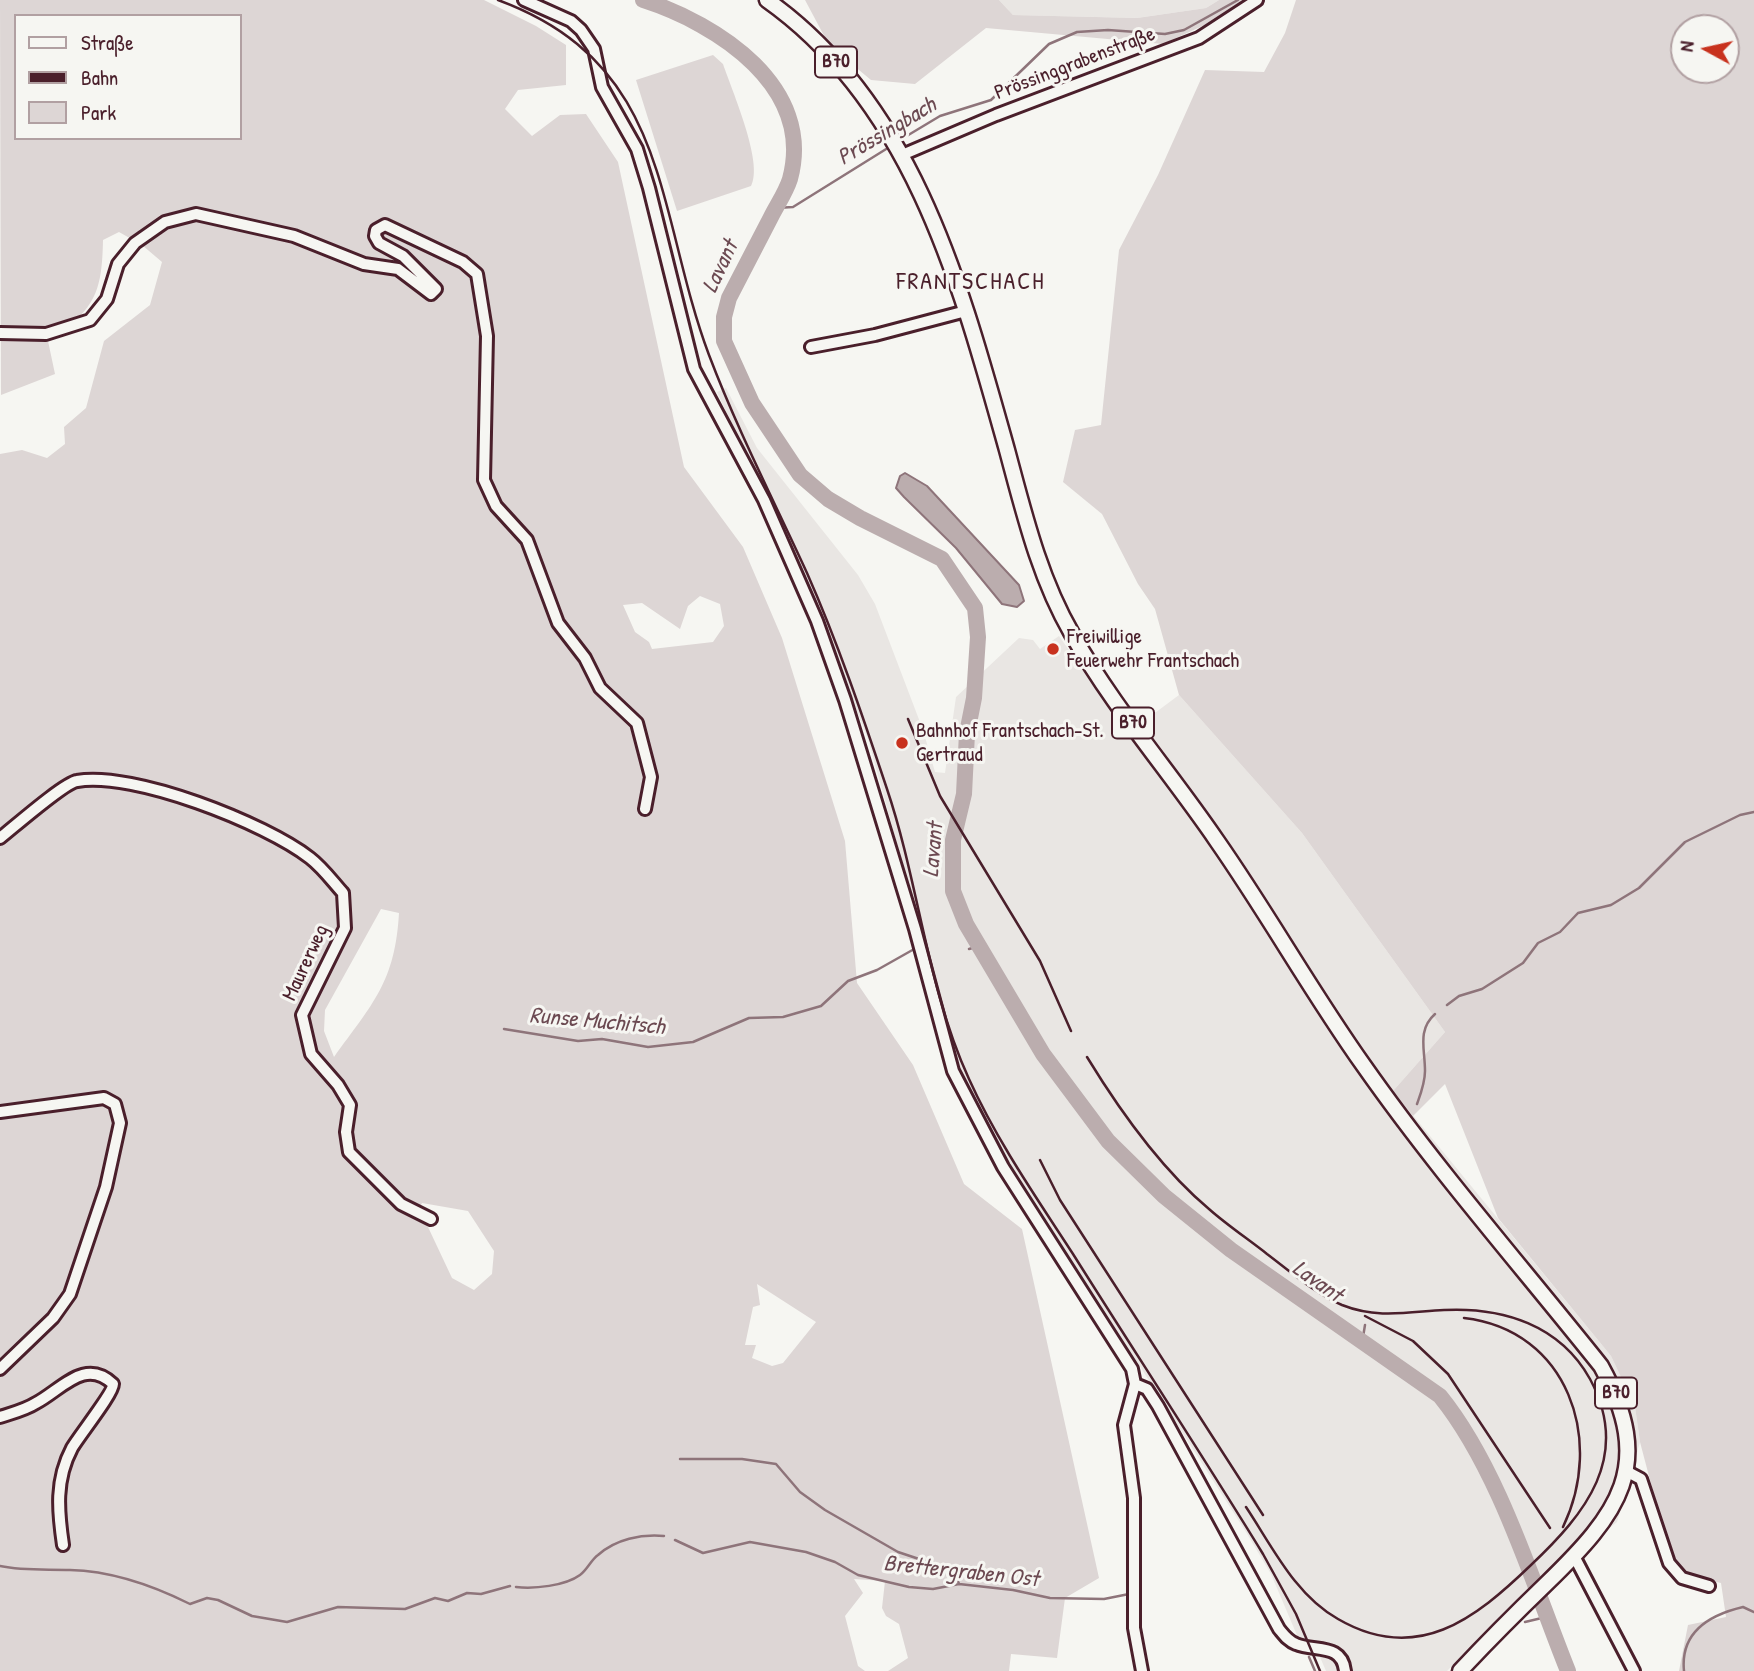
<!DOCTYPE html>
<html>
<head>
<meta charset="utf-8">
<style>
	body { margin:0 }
	#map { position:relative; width:1754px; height:1671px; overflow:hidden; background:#f6f6f2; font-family:"Patrick Hand",sans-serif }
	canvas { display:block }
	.legend { position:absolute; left:14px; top:14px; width:228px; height:126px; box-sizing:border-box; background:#f6f6f2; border:2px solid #b1a0a2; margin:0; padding:9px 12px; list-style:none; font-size:21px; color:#4a1f2b }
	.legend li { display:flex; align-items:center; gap:14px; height:35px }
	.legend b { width:35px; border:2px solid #b1a0a2 }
	.north { position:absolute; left:1670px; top:14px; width:70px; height:70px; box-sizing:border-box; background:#f6f6f2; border:2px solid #b1a0a2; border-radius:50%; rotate:278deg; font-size:19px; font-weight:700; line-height:28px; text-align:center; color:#4a1f2b }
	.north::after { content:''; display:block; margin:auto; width:24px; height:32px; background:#c8321e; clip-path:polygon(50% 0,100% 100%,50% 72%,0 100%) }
</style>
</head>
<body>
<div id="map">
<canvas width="1754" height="1671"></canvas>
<ul class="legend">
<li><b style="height:9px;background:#f6f6f2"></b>Straße</li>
<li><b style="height:9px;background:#4a1f2b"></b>Bahn</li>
<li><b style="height:19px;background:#ddd6d5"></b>Park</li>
</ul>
<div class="north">N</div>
</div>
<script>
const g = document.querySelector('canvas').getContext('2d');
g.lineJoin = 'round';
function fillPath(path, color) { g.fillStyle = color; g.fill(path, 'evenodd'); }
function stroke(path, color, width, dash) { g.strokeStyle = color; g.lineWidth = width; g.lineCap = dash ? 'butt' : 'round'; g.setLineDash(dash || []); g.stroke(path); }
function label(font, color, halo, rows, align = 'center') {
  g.font = font + ' "Patrick Hand",sans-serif'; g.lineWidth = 6; g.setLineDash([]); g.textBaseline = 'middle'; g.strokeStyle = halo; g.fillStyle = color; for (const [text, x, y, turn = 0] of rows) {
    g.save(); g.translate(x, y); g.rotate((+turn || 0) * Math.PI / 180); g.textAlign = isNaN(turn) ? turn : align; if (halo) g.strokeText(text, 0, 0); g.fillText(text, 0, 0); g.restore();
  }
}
const built = new Path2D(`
	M999,0h220l-13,8 -69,10 -124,-3z
	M726,388l31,60 101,127 17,29 48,126 12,42 10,1 11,-76 63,-59 14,2 7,9 19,-13 69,97 51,-38 123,138 143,199 -52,59 218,265 24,51 5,35 -23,80 -105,83 -65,66h-121l-13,-30 -14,-1 -28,-66 -25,-42 -242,-378 -37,-67 -11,-30 -88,-318 -53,-133 -98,-214z`);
const green = new Path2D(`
	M0,0h484l52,26 30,19v40l-48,5 -13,19 27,27 28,-21 26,-1 32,48 66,305 59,80 39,91 63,203 12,142 56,82 51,119 58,45 77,349 -34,20 -8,60 -46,-4 -2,17h-121l20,-13 -9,-34 -13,-8 -4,-8 3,-27 -31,-2 9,14 -18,23 13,50 7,5h-865v-1217l22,-4 25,8 18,-14 -1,-17 22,-19 18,-67 46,-36 12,-43 -20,-17 -23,-13 -16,8c-1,55 -9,70 -55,101l7,33 -54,21zM16,16h224v122h-224zM700,596l20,8 4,22 -11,16 -61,7 -3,-7 -14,-10 -12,-27 19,-2 38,26 8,-23zM381,909l18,4c-4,69 -26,90 -65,144l-10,-26 1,-21zM422,1203l46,8 26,40 -2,23 -18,16 -22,-12 -24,-51 -13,-10zM757,1284l59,38 -33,41 -11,3 -20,-8 4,-13h-11l8,-38 7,-2z
	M805,0h194l14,15 124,3 69,-10 13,-8h24l-34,23 -46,21 -177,-16 -71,56 -44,-4 -42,-35z
	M1296,0h458v1671h-75l9,-46 38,-8 -5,-34 -39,-9 -11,-14 -31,-118 -5,-35 -24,-51 -113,-138 -53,-134 -32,32 -20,-25 52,-59 -143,-199 -123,-138 -24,-86 -17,-25 -36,-70 -39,-32 12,-52 26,-5 18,-175 39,-75 47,-105 59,2 21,-39zM1684,28h42v42h-42z
	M713,55l10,9c9,27 41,99 28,122l-74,25 -41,-131z`);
const water = new Path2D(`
	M905,473l22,13 92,99 5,16 -7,6 -15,-3 -46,-56 -52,-51 -8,-9 4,-12z`);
const stream = new Path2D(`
	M900,140l40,-24 51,-16 58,-56 28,-12 31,-2 57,4 19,-4 54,-30
	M776,208l17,-1 98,-61
	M969,949l10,-3
	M1447,1005l12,-9 23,-7 41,-26 15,-20 22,-11 18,-19 33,-8 28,-17 46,-46 55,-27 14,-3
	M504,1029l74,12 24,-2 46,8 45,-5 56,-24 34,-1 38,-11 27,-25 29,-11 39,-22
	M1417,1104c4,-11 8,-21 8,-33 0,-22 -8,-41 10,-57
	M1362,1343l3,-18
	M680,1459h62l34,5 24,28 25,18 73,42 57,19 4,13
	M675,1540l28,13 47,-11 56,10 29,10 23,13 51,12 24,2 26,-5 54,6 37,8 54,1 25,-5
	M0,1566c24,5 46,3 70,4 43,1 82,15 120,34l17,-6 11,2 34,16 35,6 51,-15 67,2 30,-11 13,3 19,-8 14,1 29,-8
	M516,1587c18,2 49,-1 64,-12 7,-5 11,-15 18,-20 18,-16 43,-21 66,-19
	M1525,1622l21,-5
	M1309,1657l6,14
	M1684,1671c-4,-39 25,-56 59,-64l11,5`);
const river = new Path2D(`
	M643,0c75,24 172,87 147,179 -4,13 -13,26 -19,38 -14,27 -28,54 -42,81l-5,19v24l28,62 48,72 28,24 32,19 82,41 33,49 3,29 -4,61 -7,35 -3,61 -11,46v51l13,33 77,130 65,87 56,55 67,54 209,146c59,73 93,188 128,275`);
const minor = new Path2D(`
	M524,0l47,21 10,9 13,19 8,38 35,62 12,39 45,181 70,131 53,121 28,79 70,229 38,142 50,96 129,202 3,15 -11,41 10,73v130l8,43
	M902,155l94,-40 203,-77 58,-38
	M0,333l46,1 44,-14 17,-21 11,-35 17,-21 30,-21 31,-8 98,22 70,28 34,5 33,25 5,-5 -33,-33 -24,-13 -4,-7 1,-6 9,-5 78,37 14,12 10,62 -3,144 12,26 31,34 31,83 27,35 15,30 37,35 14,54 -6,32
	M811,347l64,-12 91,-24
	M0,838c14,-11 64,-55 77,-57 56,-10 188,42 233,77 13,10 23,24 33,35l2,35 -43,87 9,39 27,31 12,20 -4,27 3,20 52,52 30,15
	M0,1112l104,-14 11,6 5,19 -14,64 -36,107 -17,24 -53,51
	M1135,1384l12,5 11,17 121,223c5,6 9,12 17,15 19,8 46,-1 49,27
	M0,1417c12,-4 25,-7 36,-14 25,-13 49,-46 77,-19 1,8 -34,52 -41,64 -17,32 -14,63 -9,97
	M1626,1471l15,8 28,84 13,15 27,8
	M1574,1556l60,115`);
const major = new Path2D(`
	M767,0c147,104 194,286 240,450 17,63 32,127 65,184 41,73 98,138 145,207 51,73 95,152 147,225 73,104 158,201 237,300 55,100 18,147 -55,218 -29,28 -58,57 -86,87`);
const rail = new Path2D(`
	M498,0c174,64 157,211 211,355 28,74 65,146 98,218 31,70 56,144 80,216 32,95 40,199 82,290 28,62 67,118 104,175 63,100 128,199 190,300l33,60 24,57
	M908,719l32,77 100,165 31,70
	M1087,1057c33,54 73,111 122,152 18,16 39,30 58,45 24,18 47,39 75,51 35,14 66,7 102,5 59,-3 116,15 146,69 42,78 -5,135 -59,186 -56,54 -114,100 -193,54 -43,-24 -66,-73 -92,-112
	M1040,1160l20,40 203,315
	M1365,1316l48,25 35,33 102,154
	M1464,1318c104,12 141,122 99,209`);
const markers = [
	[1053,649,7,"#c8321e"],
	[902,743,7,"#c8321e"]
];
const shields = [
	[836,62,42],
	[1133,723,42],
	[1616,1393,42]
];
const shieldNames = [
	["B70",836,62],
	["B70",1133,723],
	["B70",1616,1393]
];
const streetNames = [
	["Prössinggrabenstraße",1075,64,-21],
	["Maurerweg",306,963,-65]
];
const poiNames = [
	["Freiwillige",1067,637],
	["Feuerwehr Frantschach",1067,661],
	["Bahnhof Frantschach-St.",916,731],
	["Gertraud",916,755]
];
const waterNames = [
	["Prössingbach",887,132,-31],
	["Lavant",721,267,-65],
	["Lavant",934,850,-85],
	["Runse Muchitsch",597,1022,5],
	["Lavant",1317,1282,35],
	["Brettergraben Ost",961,1572,6]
];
const quarterNames = [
	["FRANTSCHACH",971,283]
];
fillPath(built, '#e9e6e3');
fillPath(green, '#ddd6d5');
fillPath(water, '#bbadae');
stroke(water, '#8e747a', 2);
stroke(stream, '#8e747a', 2.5);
stroke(river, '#bbadae', 16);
stroke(minor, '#4a1f2b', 16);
stroke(major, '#4a1f2b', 19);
stroke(minor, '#f6f6f2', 10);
stroke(major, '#f6f6f2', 14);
stroke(rail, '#4a1f2b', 2.5);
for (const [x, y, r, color] of markers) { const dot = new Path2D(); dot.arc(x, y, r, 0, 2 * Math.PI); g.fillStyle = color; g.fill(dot); stroke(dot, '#f6f6f2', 2.5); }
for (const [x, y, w] of shields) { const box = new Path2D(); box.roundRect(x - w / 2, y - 15.5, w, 31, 5); g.fillStyle = '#f6f6f2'; g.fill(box); stroke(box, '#4a1f2b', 2); }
label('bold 19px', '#4a1f2b', null, shieldNames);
label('21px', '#4a1f2b', '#f6f6f2', streetNames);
label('21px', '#4a1f2b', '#f6f6f2', poiNames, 'left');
label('italic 23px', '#6c4a52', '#f6f6f2', waterNames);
g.letterSpacing = '2px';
label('24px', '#4a1f2b', '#f6f6f2', quarterNames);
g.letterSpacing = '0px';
</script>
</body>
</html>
